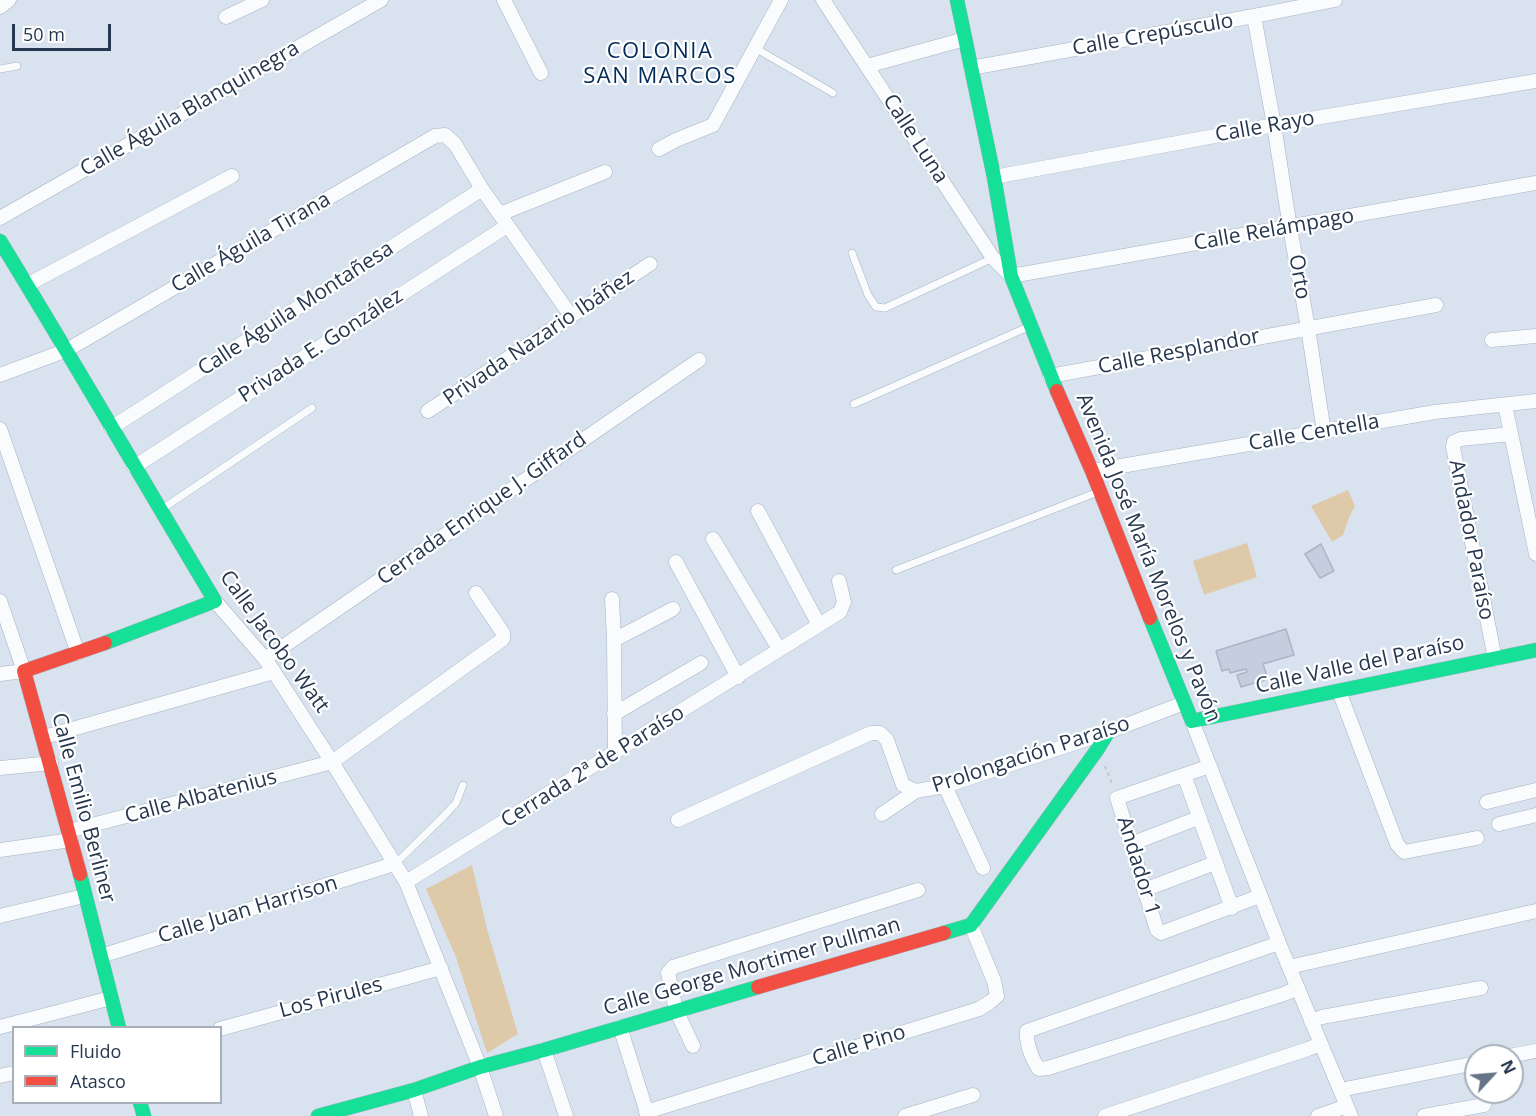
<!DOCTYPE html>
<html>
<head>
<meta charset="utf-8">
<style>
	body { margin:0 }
	#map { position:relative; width:1536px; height:1116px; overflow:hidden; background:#d9e3f0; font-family:"Open Sans",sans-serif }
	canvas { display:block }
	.legend { position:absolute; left:12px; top:1026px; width:210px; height:78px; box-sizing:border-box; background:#fff; border:2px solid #a8afb9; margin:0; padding:8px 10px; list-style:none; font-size:18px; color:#26384f }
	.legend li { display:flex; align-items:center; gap:12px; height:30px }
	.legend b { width:30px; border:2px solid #a8afb9 }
	.north { position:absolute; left:1464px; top:1044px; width:60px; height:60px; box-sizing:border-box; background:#fff; border:2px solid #a8afb9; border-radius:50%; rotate:64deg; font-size:16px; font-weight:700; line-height:24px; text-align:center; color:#26384f }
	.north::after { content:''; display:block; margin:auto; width:21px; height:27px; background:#657487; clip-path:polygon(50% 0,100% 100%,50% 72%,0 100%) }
	.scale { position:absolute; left:12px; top:24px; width:99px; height:27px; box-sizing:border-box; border:3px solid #26384f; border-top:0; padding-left:8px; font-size:18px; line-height:21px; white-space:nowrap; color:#26384f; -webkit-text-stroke:4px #fff; paint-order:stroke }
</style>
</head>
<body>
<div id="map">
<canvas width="1536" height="1116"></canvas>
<ul class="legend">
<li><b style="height:8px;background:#16e098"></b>Fluido</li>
<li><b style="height:8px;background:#f24e42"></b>Atasco</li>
</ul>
<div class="north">N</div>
<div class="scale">50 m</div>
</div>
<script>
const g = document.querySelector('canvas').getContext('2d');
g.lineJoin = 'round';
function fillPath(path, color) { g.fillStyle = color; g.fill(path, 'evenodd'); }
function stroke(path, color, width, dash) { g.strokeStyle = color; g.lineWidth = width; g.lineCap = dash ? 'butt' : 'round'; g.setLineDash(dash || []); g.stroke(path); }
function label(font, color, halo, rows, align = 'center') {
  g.font = font + ' "Open Sans",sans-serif'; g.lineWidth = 4.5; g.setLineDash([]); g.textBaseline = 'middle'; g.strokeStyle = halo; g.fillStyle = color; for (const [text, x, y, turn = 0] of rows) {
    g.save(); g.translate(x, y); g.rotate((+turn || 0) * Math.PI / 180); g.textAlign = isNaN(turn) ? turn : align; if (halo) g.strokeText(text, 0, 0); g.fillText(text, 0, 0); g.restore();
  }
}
const green = new Path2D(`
	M1348,490l7,16 -5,9 -7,20 -11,7 -21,-36z
	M1247,543l10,34 -53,18 -11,-34z
	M472,865l15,64 31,105 -31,19 -31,-96 -30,-68z`);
const building = new Path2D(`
	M1321,544l13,27 -14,7 -15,-24z
	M1286,629l8,26 -31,9 5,15 -27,8 -4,-12 10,-3 -1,-3 -16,4 -1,-4 -7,2 -6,-20z`);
const path = new Path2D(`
	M1105,766l8,20`);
const lane = new Path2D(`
	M755,48l78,45
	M0,69l17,-3
	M852,253l16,42 8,12 9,1 108,-50
	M854,404l174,-77
	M162,509l150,-101
	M896,570l202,-78
	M395,864l47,-46 14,-15 7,-18`);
const street = new Path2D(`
	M504,0l37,73
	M823,0l170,258 18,18 525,-93
	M0,7l9,-7
	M1254,16l20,109 16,103 18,100 16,104
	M226,17l36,-17
	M867,66l98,-27
	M971,68l283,-52 81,-16
	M659,149l17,-9 37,-15 68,-125
	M994,177l280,-52 262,-44
	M500,214l105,-42
	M0,218l381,-218
	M27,285l205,-109
	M1492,340l44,-4
	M0,375l67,-25 368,-214 10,-1 10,9 27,45 89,127
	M1050,376l386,-71
	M1505,405l31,149
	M428,411l222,-147
	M111,428l371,-239
	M0,429l78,224
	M134,467l373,-241
	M1092,471l343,-59 101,-11
	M758,511l61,114
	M713,539l66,110
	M676,562l62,115
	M612,599l2,41 1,113
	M0,601l24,70 -24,3
	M215,601l50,58 9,13 58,90 74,120 74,185 16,49
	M614,640l59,-31
	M265,659l434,-299
	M1495,659l-42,-212 1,-5 7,-3 50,-5
	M1339,691l58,153 7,8 73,-14
	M614,714l87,-51
	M1192,721l87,222 72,173
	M44,737l230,-65
	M1210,766l-93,32c14,44 26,88 40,132l4,3 99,-37
	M0,768l51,-5
	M1184,775l48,133
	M945,786l38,82
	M1487,802l49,-12
	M882,814l34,-23 29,-5 163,-54 76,-29
	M678,820l193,-87h9l7,7 16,45 13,6
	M1499,824l37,-9
	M69,831l263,-69 171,-123v-6l-27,-40
	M1131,844l67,-26
	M0,850l71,-10
	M406,882l434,-270 4,-10 -5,-21
	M1144,890l71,-27
	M0,916l84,-20
	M1279,943l-252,88c-1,12 5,29 12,38l9,-1 236,-74 14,-6
	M101,956l293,-92
	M1289,967l247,-56
	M1311,1021l11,-4 159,-29
	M0,1027l111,-29
	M620,1027l28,89
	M220,1029l221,-61
	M693,1046l-17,-36 -8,-37 5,-6 245,-77
	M544,1050l22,66
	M1509,1056l27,-5
	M0,1076l14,-3
	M414,1090l7,26
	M1340,1090l136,-27
	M646,1112l333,-103 11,-7 7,-6 -3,-15 -23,-56
	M905,1116l68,-21
	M1105,1116l203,-67 12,-5
	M1318,1116l29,-10
	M1424,1116l60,-11`);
const fast = new Path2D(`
	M957,0l37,177 17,99 46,115
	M0,241c73,119 143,240 215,360l-110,42
	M1150,618l42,103 344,-71
	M80,874l39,154
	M944,933l27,-8 126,-175 11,-18
	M140,1102l4,14
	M318,1116l96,-26 66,-23 64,-17 214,-63`);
const jam = new Path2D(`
	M1057,391l35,80 58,147
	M80,874l-56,-203 81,-28
	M758,987l186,-54`);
const streetNames = [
	["Calle Crepúsculo",1153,35,-10],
	["Calle Águila Blanquinegra",190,109,-30],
	["Calle Rayo",1265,127,-10],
	["Calle Luna",915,139,57],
	["Calle Relámpago",1274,230,-10],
	["Calle Águila Tirana",251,243,-30],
	["Orto",1299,277,80],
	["Calle Águila Montañesa",296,309,-33],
	["Privada Nazario Ibáñez",539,338,-34],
	["Privada E. González",321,346,-33],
	["Calle Resplandor",1179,352,-11],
	["Calle Centella",1314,433,-10],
	["Cerrada Enrique J. Giffard",482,509,-35],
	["Andador Paraíso",1471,540,79],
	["Avenida José María Morelos y Pavón",1148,558,68],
	["Calle Jacobo Watt",274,642,54],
	["Calle Valle del Paraíso",1360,665,-12],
	["Prolongación Paraíso",1031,755,-18],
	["Cerrada 2ª de Paraíso",593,767,-32],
	["Calle Albatenius",201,797,-15],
	["Calle Emilio Berliner",83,808,75],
	["Andador 1",1138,866,73],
	["Calle Juan Harrison",248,910,-17],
	["Calle George Mortimer Pullman",752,967,-16],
	["Los Pirules",331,998,-15],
	["Calle Pino",859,1046,-17]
];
const neighbourhoodNames = [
	["COLONIA",660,52],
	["SAN MARCOS",660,77]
];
fillPath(green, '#dec9a8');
fillPath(building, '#c5cddf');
stroke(building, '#aeb4c6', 1.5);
stroke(lane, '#a6b3c3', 8);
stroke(street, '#a6b3c3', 15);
stroke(fast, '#a6b3c3', 15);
stroke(jam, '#a6b3c3', 15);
stroke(path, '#bdc4c9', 2, [3, 4.5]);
stroke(lane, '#f9fbfd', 7);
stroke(street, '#f9fbfd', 14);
stroke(fast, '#16e098', 14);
stroke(jam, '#f24e42', 14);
label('21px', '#26384f', '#fff', streetNames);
g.letterSpacing = '1.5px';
label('22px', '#032c5b', '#fff', neighbourhoodNames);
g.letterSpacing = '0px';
</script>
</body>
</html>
